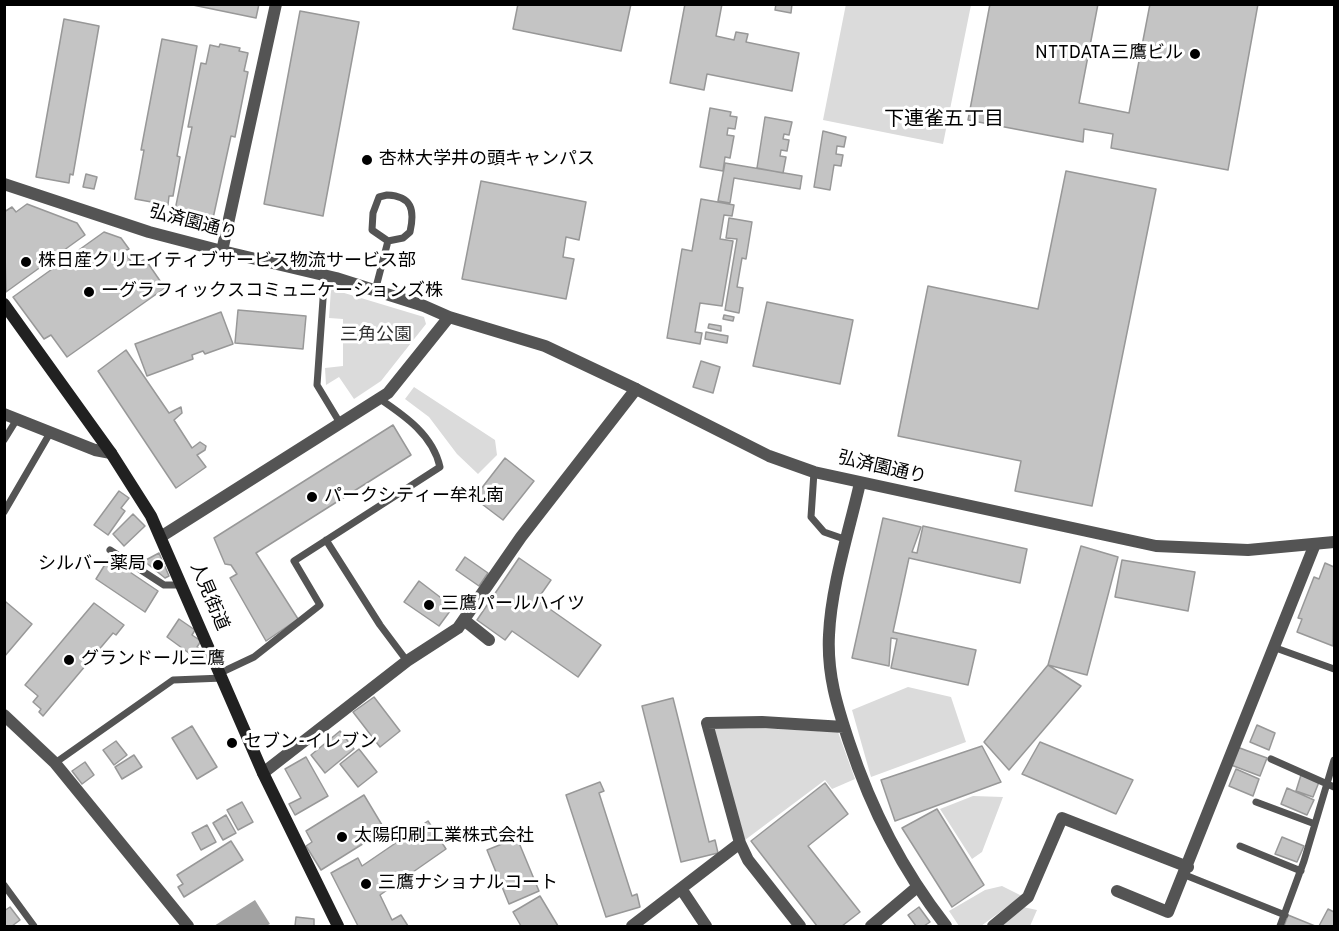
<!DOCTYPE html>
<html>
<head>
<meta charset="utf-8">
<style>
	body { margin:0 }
	#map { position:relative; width:1339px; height:931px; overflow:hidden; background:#fff; font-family:Overpass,sans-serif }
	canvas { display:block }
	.frame { position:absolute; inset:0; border:6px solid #000; pointer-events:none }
</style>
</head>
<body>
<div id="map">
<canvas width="1339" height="931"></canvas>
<div class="frame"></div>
</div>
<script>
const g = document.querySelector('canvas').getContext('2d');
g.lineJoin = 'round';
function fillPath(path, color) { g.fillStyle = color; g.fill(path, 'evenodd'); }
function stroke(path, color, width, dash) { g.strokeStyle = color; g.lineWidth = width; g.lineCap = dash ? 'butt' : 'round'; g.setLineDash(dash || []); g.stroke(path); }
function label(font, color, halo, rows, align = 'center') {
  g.font = font + ' Overpass,"Noto Sans JP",sans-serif'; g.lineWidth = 6; g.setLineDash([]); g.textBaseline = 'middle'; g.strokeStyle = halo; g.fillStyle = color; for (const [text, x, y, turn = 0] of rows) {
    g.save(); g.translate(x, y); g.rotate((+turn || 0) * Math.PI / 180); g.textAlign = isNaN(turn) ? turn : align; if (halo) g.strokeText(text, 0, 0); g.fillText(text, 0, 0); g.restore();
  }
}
const green = new Path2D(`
	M846,4l125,1 -28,139 -120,-24z
	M331,289l93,28 2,7 -45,57 -27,18 -15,-22 -13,8 -1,-17 18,-2v-47l-14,-1z
	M414,387l81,53 2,15 -19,19 -21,-20 -28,-37 -24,-18z
	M908,687l43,10 15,45 -95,35 -19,-67z
	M713,726l125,6 17,47 -23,10 -7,-9 -80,60z
	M973,796l30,1 -21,55 -10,7 -32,-50z
	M1002,886l20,10 -41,30h-22l-10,-15 36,-21z
	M1023,907l14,3 -7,16h-28z`);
const water = new Path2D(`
	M255,900l15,24 -4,2h-52z`);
const building = new Path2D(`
	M188,4h71l-3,14z
	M518,4h113l-10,47 -108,-22z
	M685,4h37l-6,32 18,4 2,-8 12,2 -2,8 53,11 -7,38 -85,-17 -3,16 -34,-7z
	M776,4h16l-1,9 -16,-3z
	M990,4h108l-19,99 50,10 21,-109h108l-30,166 -117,-22 2,-14 -29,-5 -1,13 -115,-22z
	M300,11l59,11 -36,194 -59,-12z
	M64,19l35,7 -26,149 -3,-1 -1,9 -33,-6z
	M162,39l35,7 -20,110 3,1 -7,39h-4l-1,9 -33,-6 9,-49h-3z
	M220,44l20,4 -1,3 9,2 -4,18 4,1 -13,65 -4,-1 -19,87 -9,-2v3l-20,-4 1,-3 -10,-2 18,-88h-4l13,-64 5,1 4,-19 9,2z
	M710,108l21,4 -1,4 7,1 -2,12 -7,-1 -1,7 7,1 -4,22 -5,-1 -2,14 -23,-4z
	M765,117l27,5 -3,13 -5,-1 -1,5 6,1 -2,11 -6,-1 -1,6 6,1 -3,16 -26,-5z
	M823,131l23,6 -2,10 -7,-1 -1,8 7,1 -2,11 -7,-1 -4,25 -16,-3z
	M725,163l77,13 -2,13 -66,-11 -4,25 -12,-2z
	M1066,171l90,18 -64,317 -77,-15 6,-30 -123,-25 30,-150 110,23z
	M86,174l11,3 -3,12 -11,-2z
	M481,181l105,21 -7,38 -13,-3 -3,20 11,2 -8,40 -104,-20z
	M701,199l33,6 -2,11 -8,-1 -4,24 13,2 -11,65 -22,-3 -5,29 7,1 -2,11 -33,-6 15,-89 10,2z
	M27,204l50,19 8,12 -79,57 -2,-80 8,-5 4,5z
	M729,218l23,4 -6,37 -4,-1 -5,29 6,1 -4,25 -14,-3 12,-71 -11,-1z
	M104,232l17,6 8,11 -5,2 10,15 11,-7 20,29 -98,69 -16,-22 -7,4 -31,-42z
	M767,302l86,18 -13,64 -87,-18z
	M238,310l68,6 -3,33 -68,-6z
	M221,312l12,32 -28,10 -2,-3 -11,4 1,4 -46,17 -12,-32z
	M724,315l10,2 -1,4 -10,-2z
	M709,324l12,2v5l-13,-3z
	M706,332l22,4 -1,7 -22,-4z
	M126,350l43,63 12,-6 1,6 -8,7 18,28 8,-6 6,4 -1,4 -8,5 9,12 -30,21 -78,-117z
	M701,361l19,6 -7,26 -20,-6z
	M393,425l18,30 -155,98 42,66 -32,22 -36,-63 7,-4 -6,-9 -6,-1 -11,-26z
	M505,458l29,23 -31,39 -29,-22z
	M119,491l10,7 -8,10 4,3 -17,24 -14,-10z
	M133,514l12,12 -21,20 -11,-12z
	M883,518l38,9 -9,25 5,1 6,-27 104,23 -7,34 -111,-25 -16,74 83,18 -8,35 -77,-17 6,-29 -6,-1 -2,28 -37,-8z
	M1081,546l37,11 -31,118 -39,-10z
	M159,553l10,23 -4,2 -21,-17z
	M465,557l23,16 -9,13 -23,-16z
	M109,558l49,33 -13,21 -49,-33z
	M519,558l32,22 -14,20 64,45 -23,32 -66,-46 -7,9 -28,-20z
	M1122,560l73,12 -7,39 -73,-14z
	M1325,563l9,4 -1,79 -36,-14 5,-13 -4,-1 16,-41 5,2z
	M419,581l34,26 -14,19 -35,-24z
	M6,602l26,22 -28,33v-54z
	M94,603l30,22 -8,10 -3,-2 -70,83 -4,-4 2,-3 -8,-7 5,-6 -13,-11z
	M179,619l16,11 -3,5 9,6 -4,6 5,4 -5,8 -30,-22z
	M1048,665l33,21 -72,84 -25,-28z
	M374,697l26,34 -20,16 -27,-35z
	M673,698l36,144 6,-2 3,13 -37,9 -39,-156z
	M1257,725l18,8 -6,17 -19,-8z
	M192,726l25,41 -20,12 -25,-41z
	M340,731l14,18 -29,24 -14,-18z
	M116,741l11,14 -13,10 -11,-15z
	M1040,742l93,38 -17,34 -94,-40z
	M982,746l19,36 -106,39 -14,-41z
	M1237,747l30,11 -7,18 -29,-11z
	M359,749l18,23 -19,15 -18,-23z
	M134,755l8,12 -20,12 -7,-12z
	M306,757l22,39 -33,19 -6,-11 12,-6 -16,-29z
	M85,762l9,13 -12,9 -10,-13z
	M1236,769l23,10 -6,17 -24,-10z
	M1301,775l18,7 -6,15 -17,-6z
	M600,782l4,9 -5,2 33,103 5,-2 3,13 -34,10 -40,-122z
	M825,783l23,31 -40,32 52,66 -18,14h-25l-66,-85z
	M1287,788l27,12 -7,15 -26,-11z
	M364,795l21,35 -64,40 -15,-24 6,-4 -6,-11z
	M242,802l11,20 -15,8 -11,-20z
	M937,809l47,76 -32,22 -50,-79z
	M226,815l10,18 -13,7 -10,-17z
	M428,821l18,28 -66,46 12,25 9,-5 7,11h-50l-27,-53 27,-15 4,8z
	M207,825l9,17 -15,8 -9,-17z
	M1282,837l22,9 -7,16 -22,-8z
	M517,838l22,53 -30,13 -22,-54z
	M231,841l12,19 -59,37 -6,-10 5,-3 -6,-9z
	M540,896l18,30h-37l-8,-14z
	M10,907l10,13 -8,6h-8v-15z
	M919,907l11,15 -6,4h-8l-8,-11z
	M1328,909l6,3v14h-15z
	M1288,915l27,11h-31z
	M296,917l18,2v7h-19z`);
const service = new Path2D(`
	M387,195c25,1 28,15 23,37l-7,6 -15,3 -16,-11 1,-17 6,-16z
	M324,285l-7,100 23,38
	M375,291l13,-50
	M4,440l13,-21
	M814,472l-3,45 13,15 23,8
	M4,512l46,-79
	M326,540l54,85 27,36
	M110,550l54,35h17
	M1273,647l61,22
	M220,673l34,-16 66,-52 -26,-44 146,-94c-7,-32 -35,-51 -60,-68
	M1271,759l63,28
	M55,763l118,-83 50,-2
	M1256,802l59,22
	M1240,846l61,25
	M1185,875l100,40
	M4,885l30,41
	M1280,926l24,-65 30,-101`);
const minor = new Path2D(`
	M4,184l145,48 73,19 54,-247
	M4,414l91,36 16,3
	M860,483c-11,48 -29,104 -31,152 -2,39 8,71 20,107 23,69 53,127 97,184
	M464,620l25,20
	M4,715l51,48 133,163
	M263,773l144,-112 51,-33 63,-91 115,-148
	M682,890l24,36
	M1117,891l51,21 147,-368
	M632,926l108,-83
	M800,926l-52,-66 -8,-17 -33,-120 55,-1 82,5
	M871,926l45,-38
	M993,926l35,-29 34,-79 126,49`);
const tertiary = new Path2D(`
	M222,251l114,27 88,28 25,11 96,29 91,43 133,67 45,16 342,74 92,4 86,-8
	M162,536l226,-143 61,-76`);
const secondary = new Path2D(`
	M4,304l107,149 40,63 112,257 75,153`);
const markers = [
	[1195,54,6,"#000"],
	[367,160,6,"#000"],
	[26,262,6,"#000"],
	[89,292,6,"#000"],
	[312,497,6,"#000"],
	[158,565,6,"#000"],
	[429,605,6,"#000"],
	[69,660,6,"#000"],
	[232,743,6,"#000"],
	[342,837,6,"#000"],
	[366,884,6,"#000"]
];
const poiNames = [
	["NTTDATA三鷹ビル",1183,54,"right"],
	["杏林大学井の頭キャンパス",379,160],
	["株日産クリエイティブサービス物流サービス部",38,262],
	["ーグラフィックスコミュニケーションズ株",101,292],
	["パークシティー牟礼南",324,497],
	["シルバー薬局",146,565,"right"],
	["三鷹パールハイツ",441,605],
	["グランドール三鷹",81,660],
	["セブン-イレブン",244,743],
	["太陽印刷工業株式会社",354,837],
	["三鷹ナショナルコート",378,884]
];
const streetNames = [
	["弘済園通り",193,224,15],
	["弘済園通り",882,469,13],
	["人見街道",208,597,67]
];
const parkNames = [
	["三角公園",376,336]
];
const neighbourhoodNames = [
	["下連雀五丁目",944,121]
];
fillPath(green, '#dbdbdb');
fillPath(water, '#a2a2a2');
fillPath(building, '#c4c4c4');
stroke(building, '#989898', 1.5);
stroke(service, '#545454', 7);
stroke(minor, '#545454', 12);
stroke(tertiary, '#545454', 12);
stroke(secondary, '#212121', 12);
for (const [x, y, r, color] of markers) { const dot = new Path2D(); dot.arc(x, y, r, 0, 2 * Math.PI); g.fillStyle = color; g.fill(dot); stroke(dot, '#fff', 2); }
label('18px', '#000', '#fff', poiNames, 'left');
label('18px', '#000', '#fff', streetNames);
label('18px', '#323232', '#fff', parkNames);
label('20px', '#000', '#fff', neighbourhoodNames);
</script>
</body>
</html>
